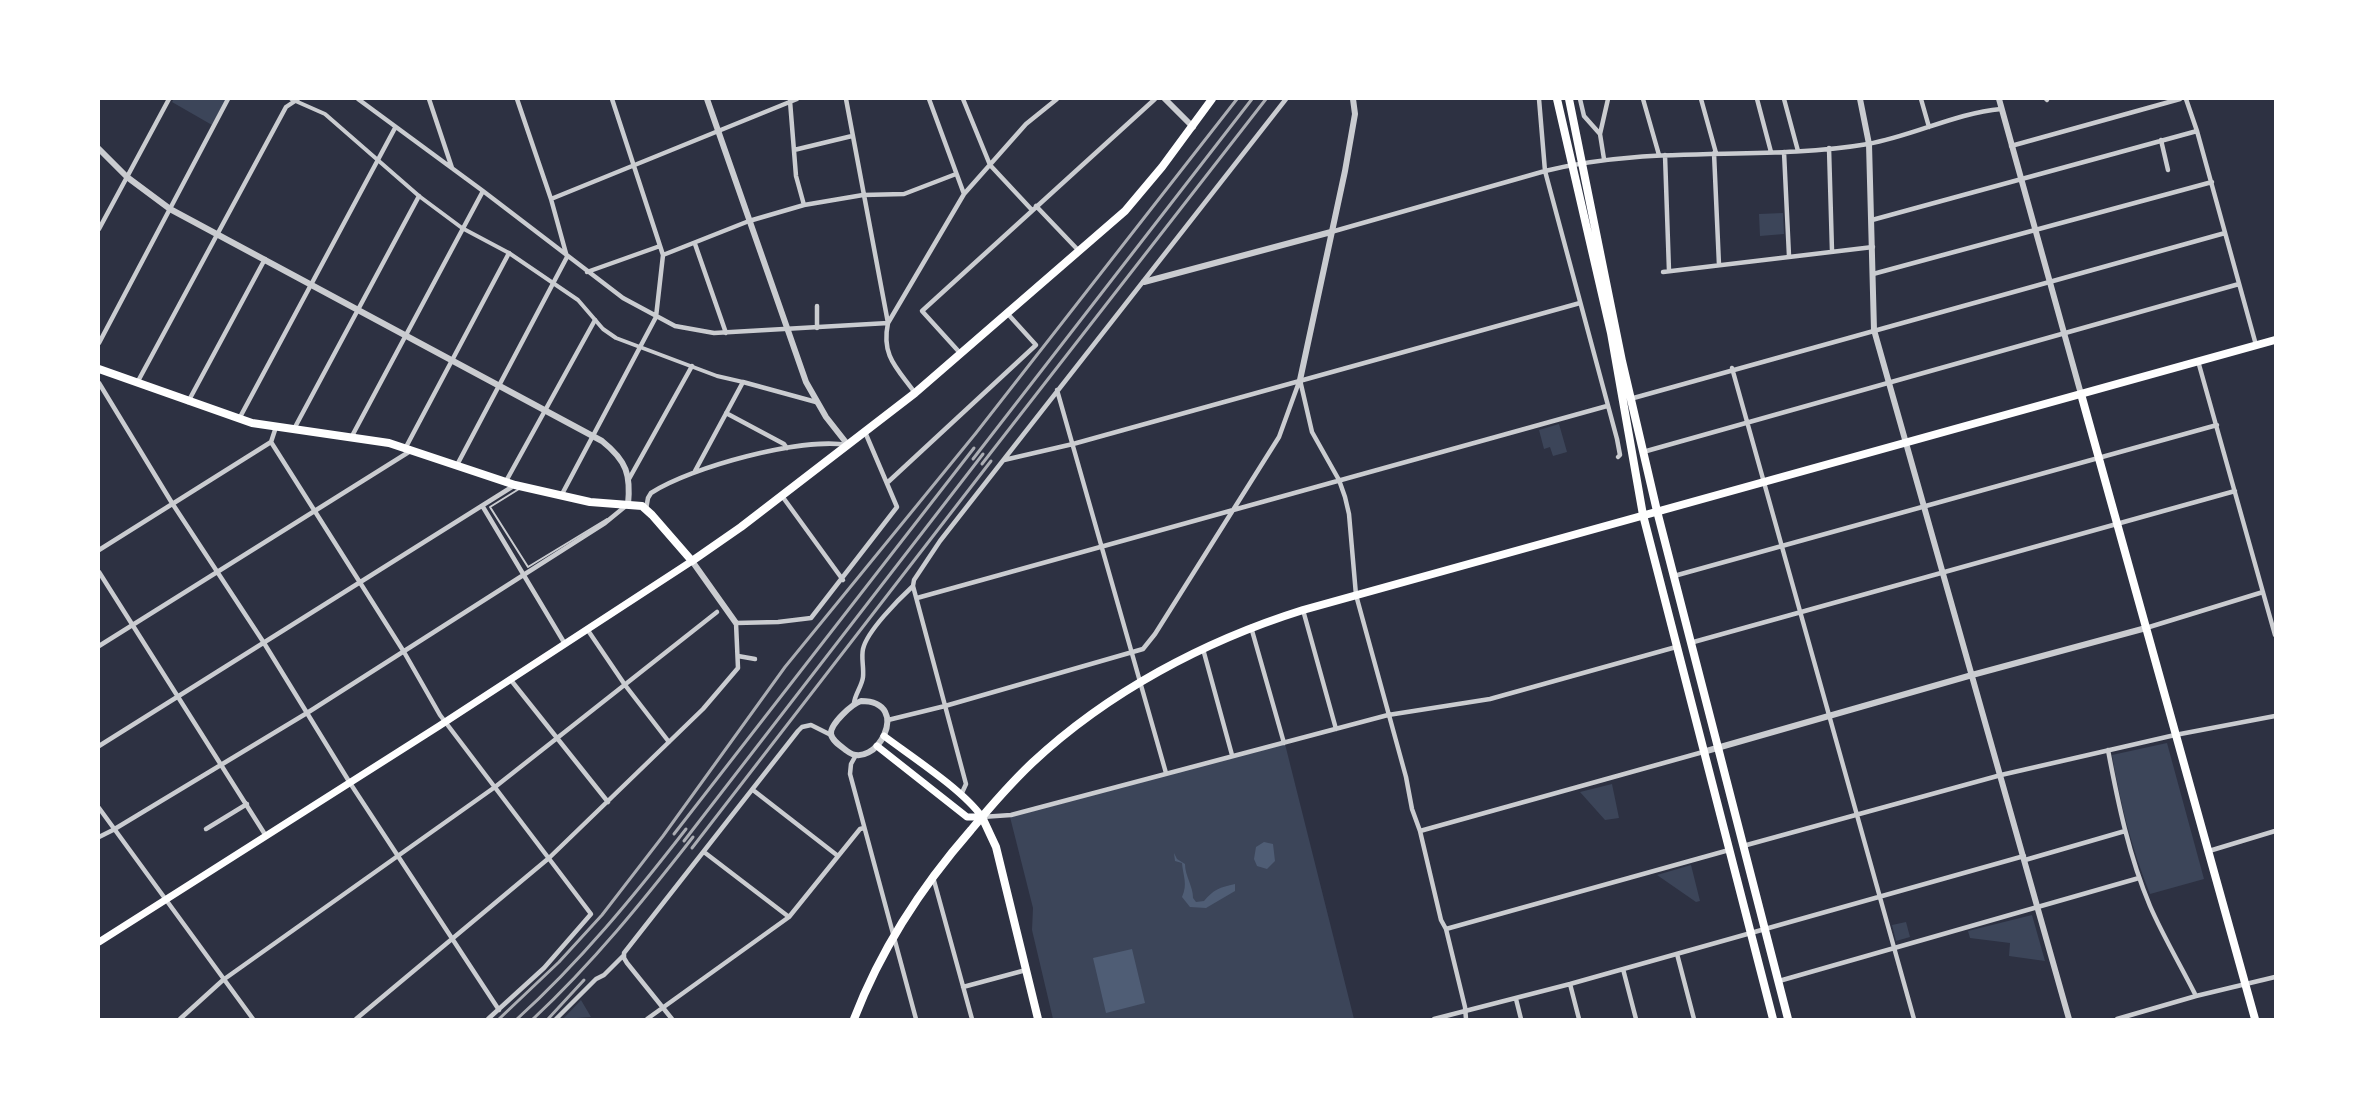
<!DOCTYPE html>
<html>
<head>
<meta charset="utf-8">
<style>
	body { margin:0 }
	#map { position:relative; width:2374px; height:1118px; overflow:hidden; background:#2d3142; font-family:Raleway,sans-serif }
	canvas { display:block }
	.frame { position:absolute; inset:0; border:100px solid #fff; pointer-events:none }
</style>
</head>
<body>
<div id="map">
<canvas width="2374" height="1118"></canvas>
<div class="frame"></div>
</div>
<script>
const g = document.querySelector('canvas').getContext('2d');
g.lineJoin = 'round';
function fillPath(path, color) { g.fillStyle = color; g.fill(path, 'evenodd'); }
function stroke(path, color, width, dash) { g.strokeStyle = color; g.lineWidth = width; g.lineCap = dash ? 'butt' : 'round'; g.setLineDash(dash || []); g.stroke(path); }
const green = new Path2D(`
	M174,99h52l-14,26 -40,-23z
	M1783,213l1,21 -24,2 -1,-22z
	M1559,424l8,28 -14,4 -3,-9 -6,2 -5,-19z
	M2167,743l37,136 -54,15c-18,-44 -30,-92 -38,-139z
	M1285,744l69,275h-301l-21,-89 1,-22 -23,-91z
	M1612,784l7,34 -14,2 -25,-28z
	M1691,865l9,36 -4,1 -39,-27z
	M2032,915l13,46 -36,-5 1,-13 -40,-5 -2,-7z
	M1906,922l4,15 -14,4 -4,-16z
	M581,1000l10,17 -28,2z`);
const water = new Path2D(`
	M1264,842l9,2 2,17 -8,8 -10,-3 -3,-7 2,-12z
	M1174,853l3,6 8,5c0,12 8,22 8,34l3,4 8,-1c9,-11 16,-14 31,-17v7l-29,17 -16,-1 -8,-10c6,-13 1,-21 0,-34l-7,-2z
	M1132,949l13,54 -39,10 -13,-55z`);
const service = new Path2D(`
	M519,489l-29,18 38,60 79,-48`);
const pedestrian = new Path2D(`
	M291,99l34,15 94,82 43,32 47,25 69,47 25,29 13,9 101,38 26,6`);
const minor = new Path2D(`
	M358,99l125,92 140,107 52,28 39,7 174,-10 76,-129 62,-70 31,-25
	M429,99l23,69
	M846,99l42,224c-7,33 9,45 27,70
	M929,99l35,95
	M963,99l27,66 42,45
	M1539,99l6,72c107,-27 216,-9 323,-27 45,-8 88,-31 133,-35
	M1580,99l4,17 16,18
	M1643,99l16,56
	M1701,99l15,54
	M1757,99l14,53
	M1784,99l14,52
	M1921,99l8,28
	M2046,99l1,1
	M2186,99l11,32
	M790,101l6,75 8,29
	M2161,140l7,30
	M2011,146l169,-47
	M1829,148l3,103
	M794,150l58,-14
	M1784,152l5,104
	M1714,153l5,112
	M1665,155l4,116
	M1604,159l-4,-25 8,-35
	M551,199l246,-100
	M1036,206l43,45
	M1872,220l325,-89 59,214
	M99,229l70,-130
	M1331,232l214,-61 72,268 3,16 -2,2
	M695,244l31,89
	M663,255l86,-34 55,-16 59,-10 41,-1 52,-20
	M587,272l73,-26
	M1663,272l210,-25
	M1873,274l339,-92
	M817,328v-22
	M99,343l129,-244
	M961,354l-39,-43 233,-212
	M2198,361l77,274
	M1732,368l182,651
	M1300,380l12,52 27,48 6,17 4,17 7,81 50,182 6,32 8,22 21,89 5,9 19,78 1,12
	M99,383l73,120 92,140 86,140 149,227
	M137,383l149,-276 12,-8
	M1057,390l109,383
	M1630,399l595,-166
	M188,402l77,-143
	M726,413l58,31 3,4
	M239,419l156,-291
	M294,429l125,-233
	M352,436l131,-245
	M271,442l133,210 36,63 151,199 -47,54 -56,51
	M406,447l103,-194
	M1643,452l596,-168
	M1004,460l69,-16 507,-141
	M457,465l110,-208 -16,-58 -34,-100
	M695,471l48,-89 73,20
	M629,479l63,-113
	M505,483l90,-163
	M887,483l149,-138 -29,-32
	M561,496l95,-179 7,-62 -51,-156
	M782,496l61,84
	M483,507l82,137
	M646,509l2,-11 3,-5c40,-26 150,-56 197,-48
	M99,550l172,-108 5,-15
	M99,572l167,264
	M1674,576l543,-151
	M913,586l53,198 -5,11
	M917,598l690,-192
	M1303,610l33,119
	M1251,627l33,116
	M2146,628l117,-36
	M587,629l38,56 44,57
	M1690,643l545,-152
	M99,646l313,-196
	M1203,649l29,106
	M738,656l17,3
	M510,679l98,123
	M854,703c1,-9 8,-17 9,-26 1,-10 -2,-19 0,-28 4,-18 36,-50 50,-63l1,-6 26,-39 346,-442
	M888,720l57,-14 198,-57 12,-15 124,-197 20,-55
	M99,746l416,-261
	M2108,750c10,53 21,106 42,156 13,30 31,60 46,90
	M856,755l-5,9 -1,10 66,245
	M753,790l85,66
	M99,808l154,211
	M982,817l29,-2 377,-100 102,-16 186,-52
	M206,829l41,-25
	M1420,831l283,-79
	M99,837l14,-7 194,-117 298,-190 22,-18
	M1743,846l258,-71 174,-40 100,-19
	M2209,851l66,-20
	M704,852l85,65
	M2025,860l100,-29
	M933,877l39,142
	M1446,929l283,-79
	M1677,954l17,65
	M1623,969l13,50
	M1779,981l360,-103
	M1570,984l9,35
	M963,987l63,-17
	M1516,999l5,20
	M180,1019l43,-39 272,-193 222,-175
	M356,1019l193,-161 154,-149 35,-41 -2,-45 42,-1 33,-4 86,-111 -32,-75
	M556,1019l40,-40 8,-4 20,-20
	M647,1019l142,-102 71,-88 4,-1
	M672,1019l-45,-56 -3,-5v-5l174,-222 4,-4 9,-2 20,10
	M1434,1019l136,-35 454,-128
	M2117,1019l79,-23 79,-19`);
const tertiary = new Path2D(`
	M707,99l99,283 20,35 22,28
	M1165,99l28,28
	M1860,99l9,45 5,186 195,689
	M1999,99l82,295
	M99,149l28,28 43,32 432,232c25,20 29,34 26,64
	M1144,282l187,-50
	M1300,380l45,-209 10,-57 -2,-15
	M692,561l44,62
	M861,701c53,0 14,72 -14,50 -5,-4 -15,-10 -16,-17 -1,-10 21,-30 30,-33z
	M1703,752l269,-77 174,-47`);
const secondary = new Path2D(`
	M884,736c28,21 79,54 98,81
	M877,746l90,71h15
	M99,942l340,-216 253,-165`);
const primary = new Path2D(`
	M99,369l153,54 137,20 126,42 75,17 52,4 10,9 40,46 49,-34 174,-134 210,-182 37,-44 50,-68
	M2081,394l174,625
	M1657,511l131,508
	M1643,515l130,504`);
const trunk = new Path2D(`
	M1557,99l54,234 32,182
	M1569,99l53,262 35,150
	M982,817l14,30 42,172
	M854,1019c27,-70 68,-133 117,-189 19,-23 39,-46 61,-67 76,-71 172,-122 271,-153l972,-270`);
const rail = new Path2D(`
	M973,459l279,-360
	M982,464l284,-365
	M674,834l300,-386
	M684,841l299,-387
	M692,848l299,-387
	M499,1019l60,-57 43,-47 61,-79 122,-169 191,-234 261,-334
	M517,1019c63,-57 117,-123 169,-190
	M533,1019c60,-56 110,-118 160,-182
	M548,1019l36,-39`);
fillPath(green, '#3c4559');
fillPath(water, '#4f5d75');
stroke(service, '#caccd0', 2);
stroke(pedestrian, '#caccd0', 4);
stroke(minor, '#caccd0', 4.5);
stroke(tertiary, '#caccd0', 6);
stroke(secondary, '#fff', 7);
stroke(primary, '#fff', 8);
stroke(trunk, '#fff', 8);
stroke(rail, '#abadb3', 3);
</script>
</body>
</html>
